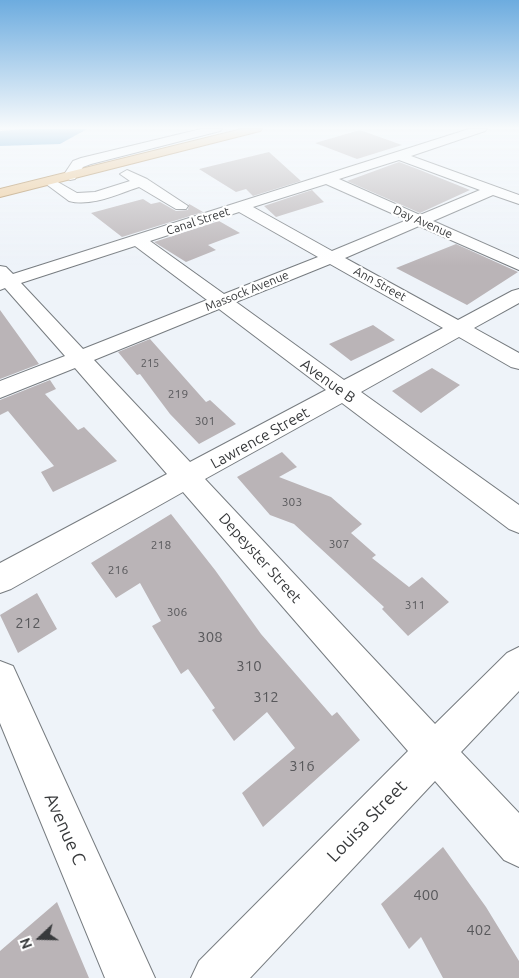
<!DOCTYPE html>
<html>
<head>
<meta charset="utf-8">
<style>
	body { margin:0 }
	#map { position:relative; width:519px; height:978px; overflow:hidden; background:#eef3f9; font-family:Ubuntu,sans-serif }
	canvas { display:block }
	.north { position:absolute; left:15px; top:913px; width:50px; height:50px; -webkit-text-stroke:4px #fff; paint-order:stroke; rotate:249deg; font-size:14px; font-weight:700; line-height:20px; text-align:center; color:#383a3c }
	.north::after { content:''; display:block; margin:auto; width:18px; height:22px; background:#383a3c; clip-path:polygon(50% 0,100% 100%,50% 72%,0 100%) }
</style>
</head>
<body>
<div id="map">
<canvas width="519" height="978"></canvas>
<div class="north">N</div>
</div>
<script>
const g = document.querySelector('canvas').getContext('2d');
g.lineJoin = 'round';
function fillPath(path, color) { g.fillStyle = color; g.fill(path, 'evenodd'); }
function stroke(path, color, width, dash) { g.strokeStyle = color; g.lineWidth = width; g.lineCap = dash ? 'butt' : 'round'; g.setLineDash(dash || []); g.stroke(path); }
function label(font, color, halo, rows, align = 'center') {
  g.font = font + ' Ubuntu,sans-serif'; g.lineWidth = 4.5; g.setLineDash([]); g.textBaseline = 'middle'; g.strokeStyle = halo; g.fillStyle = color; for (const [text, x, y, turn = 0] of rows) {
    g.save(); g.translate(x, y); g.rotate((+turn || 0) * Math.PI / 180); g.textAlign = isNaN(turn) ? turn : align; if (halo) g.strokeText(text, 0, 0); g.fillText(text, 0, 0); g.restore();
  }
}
const water = new Path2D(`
	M24,129h63l-27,15 -60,2v-15z`);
const building = new Path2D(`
	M360,130l42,15 -45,14 -42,-16z
	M269,152l32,29 -48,15 -7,-7 -10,3 -37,-23z
	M399,162l21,8 50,20 -50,23 -73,-32z
	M312,190l12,12 -48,15 -12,-11z
	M179,198l24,14 -81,25 -31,-24 52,-14 8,5 9,-2 16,9 12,-1 1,-6z
	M219,221l21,12 -32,12 8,5 -30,12 -32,-20z
	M456,244l62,28 -51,33 -71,-37z
	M0,310l39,54 -39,15z
	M373,325l22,15 -44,21 -22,-17z
	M150,339l56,63 4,-2 26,24 -37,20 -29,-30 -30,-40 -3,1 -19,-23z
	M432,368l28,17 -39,28 -29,-22z
	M50,380l6,9 -11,5 33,36 6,-3 33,34 -64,31 -12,-20 13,-6 -46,-55 -8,4v-15z
	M282,452l15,15 -18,10 52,20 31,27 -11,9 25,22 -4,3 37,29 13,-10 27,25 -41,34 -26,-27 2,-2 -90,-83 -24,-9 -33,-38z
	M171,514l44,56 46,64 71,82 5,-4 23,28 -97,87 -21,-34 53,-45 -28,-36 -33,29 -22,-31 3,-2 -27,-39 -7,5 -29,-48 9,-5 -21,-38 -24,15 -25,-35z
	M37,593l20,36 -39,24 -18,-38z
	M443,847l43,60 33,54v17h-76l-22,-41 -12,12 -28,-45z
	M57,902l32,76h-89v-27z`);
const minor = new Path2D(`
	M201,129h21l-2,2 -129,33 -8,3 -8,12 -5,1 -7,-4 10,-15 8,-3z
	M469,129h18l-2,2 -74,25 108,39v9l-26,-9 -60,26 86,38v11l-100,-44 -74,32 113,62 54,-29 7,-2v14l-45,25 45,25v16l-8,-2 -52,-30 -98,55 158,113v28l-10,-4 -167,-126 -137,76 230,245 72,-71 12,-6v44l-58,61 58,61v54l-15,-7 -69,-79 -185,197h-59l8,-17 209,-210 -225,-259 -172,97 -11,4v-30l167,-89 -92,-106 -75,30v-17l65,-25 -60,-68 -5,2v-24l6,1 7,7zM399,160l81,30 -60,25 -81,-36zM326,184l81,36 -75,31 -79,-44zM239,212l79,45 -94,37 -74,-53zM135,246l72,54 -124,49 -62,-66zM330,264l113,64 -99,52 -108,-78zM219,309l107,81 -136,72 -96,-102z
	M127,170l20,9 41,27 -2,3h-10l-37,-22c-21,7 -48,20 -70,14l-27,-20 7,-4 28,16 18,-1 35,-11 -10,-7z
	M0,661l13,5 142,312h-50l-105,-255z`);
const major = new Path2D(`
	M242,129h20l-2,2 -260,66v-8z`);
const farNumbernames = [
	["215",150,363]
];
const farStreetnames = [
	["Canal Street",198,221,-18],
	["Day Avenue",423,222,24],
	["Ann Street",380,284,29],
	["Massock Avenue",247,291,-22]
];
const numberNames = [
	["219",178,394],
	["301",205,421],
	["303",292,502],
	["307",339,544],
	["218",161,545],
	["216",118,570],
	["311",415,605],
	["306",177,612]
];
const streetNames = [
	["Avenue B",328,381,36],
	["Lawrence Street",260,438,-29],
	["Depeyster Street",260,558,48]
];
const nearNumbernames = [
	["212",28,623],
	["308",210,637],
	["310",249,666],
	["312",266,697],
	["316",302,766],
	["400",426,895],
	["402",479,930]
];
const nearStreetnames = [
	["Louisa Street",367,821,-46],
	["Avenue C",65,829,66]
];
fillPath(water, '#559fd2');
fillPath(building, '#bab4b7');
stroke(minor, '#777c80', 2);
stroke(major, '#a57b40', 2);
fillPath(minor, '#fff');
fillPath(major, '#ecc58e');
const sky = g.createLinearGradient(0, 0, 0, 266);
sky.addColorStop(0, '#6dacdf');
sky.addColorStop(0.48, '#f7fafc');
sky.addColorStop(1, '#f7fafc00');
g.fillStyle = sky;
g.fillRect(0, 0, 519, 266);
label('11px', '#58585b', null, farNumbernames);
label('12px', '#383a3c', '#fff', farStreetnames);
label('12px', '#58585b', null, numberNames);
label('15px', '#383a3c', '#fff', streetNames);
label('15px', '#58585b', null, nearNumbernames);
label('18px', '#383a3c', '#fff', nearStreetnames);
</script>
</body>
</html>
